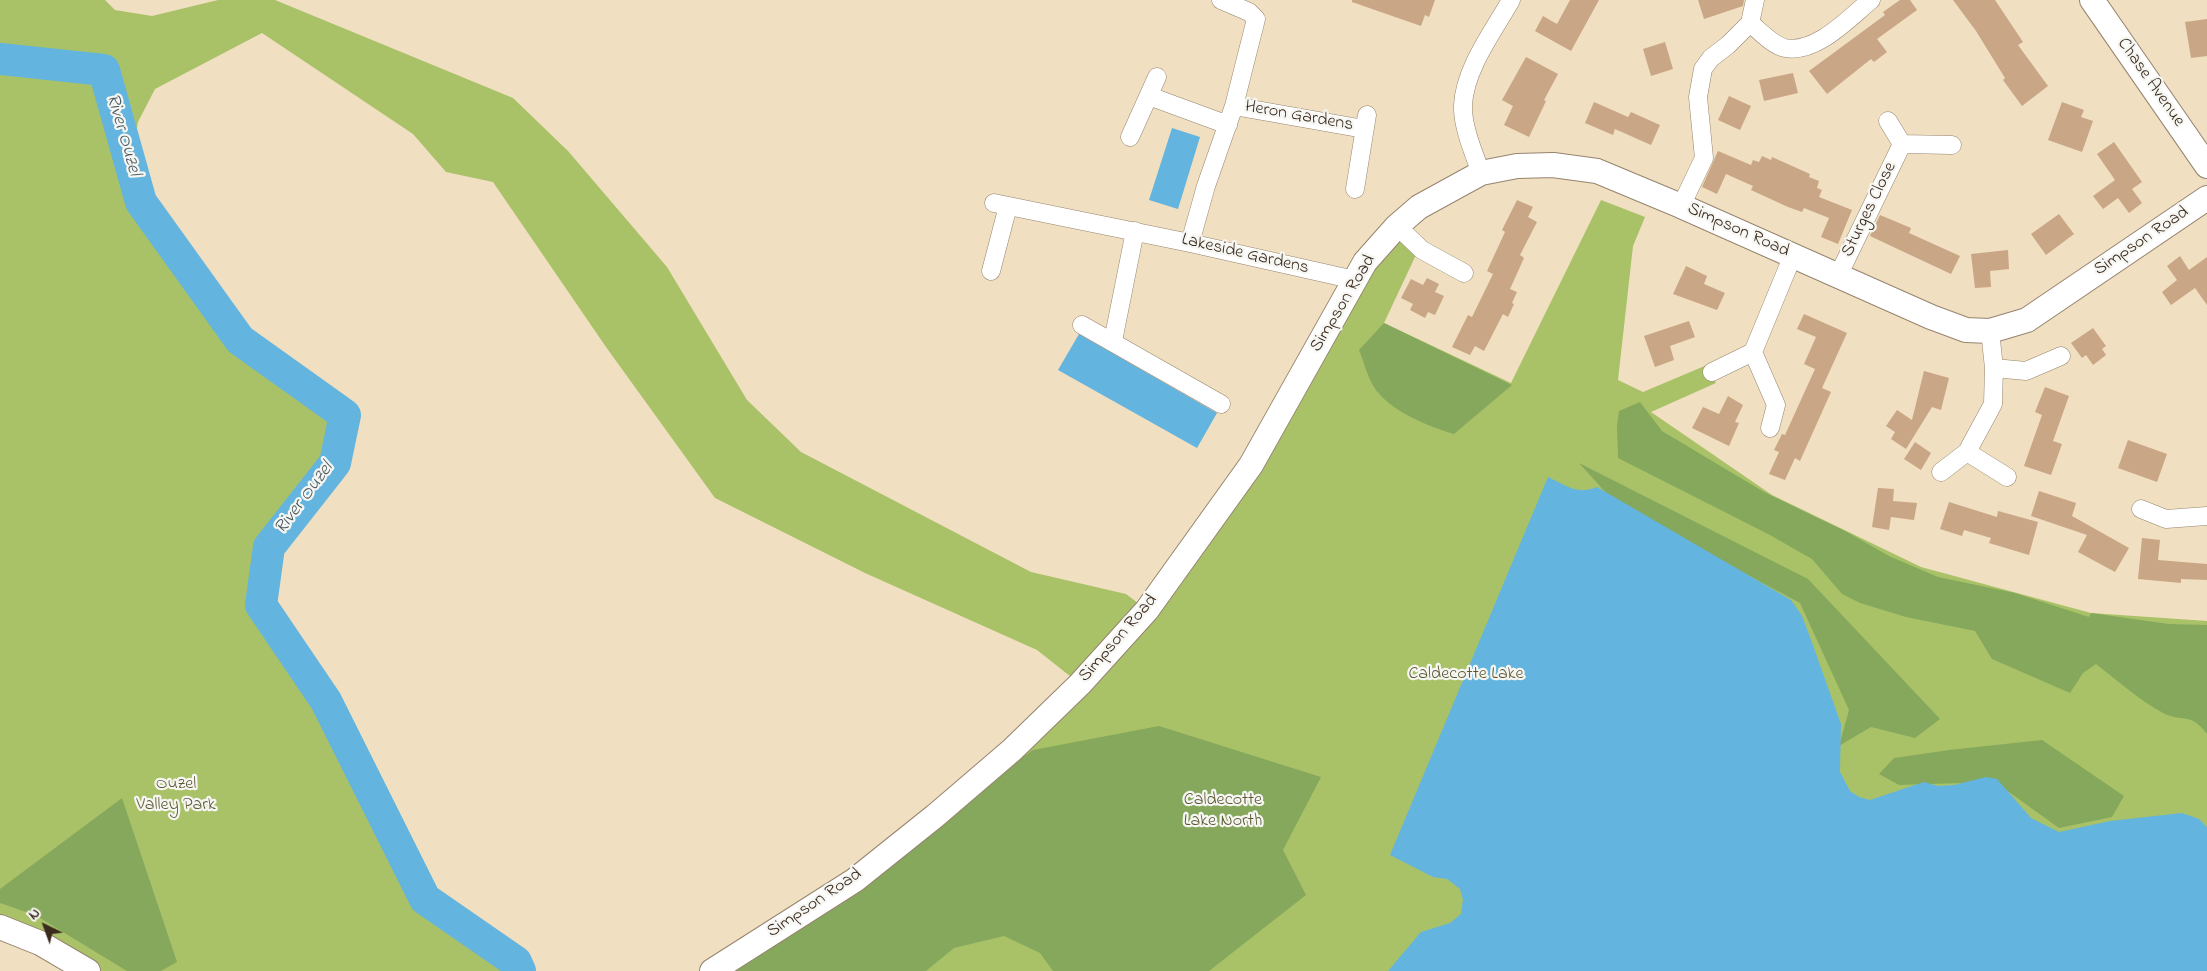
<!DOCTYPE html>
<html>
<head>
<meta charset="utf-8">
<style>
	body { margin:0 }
	#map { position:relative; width:2207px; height:971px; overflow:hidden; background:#f0dfc0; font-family:"Indie Flower",sans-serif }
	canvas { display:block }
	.north { position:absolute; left:20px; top:901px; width:50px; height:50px; -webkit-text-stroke:4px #f6f6f2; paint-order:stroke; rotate:318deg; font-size:14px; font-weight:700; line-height:20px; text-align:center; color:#3b2a1e }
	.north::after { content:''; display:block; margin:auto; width:18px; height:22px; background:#3b2a1e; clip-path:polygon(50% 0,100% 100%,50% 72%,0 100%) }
</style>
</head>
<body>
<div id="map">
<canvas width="2207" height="971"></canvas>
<div class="north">N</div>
</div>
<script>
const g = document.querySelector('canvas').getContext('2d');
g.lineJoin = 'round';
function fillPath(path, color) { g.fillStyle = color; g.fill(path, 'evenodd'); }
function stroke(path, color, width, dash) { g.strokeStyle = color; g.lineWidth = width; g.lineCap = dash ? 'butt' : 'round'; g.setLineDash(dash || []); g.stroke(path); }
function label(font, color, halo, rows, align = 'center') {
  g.font = font + ' "Indie Flower",sans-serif'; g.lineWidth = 4.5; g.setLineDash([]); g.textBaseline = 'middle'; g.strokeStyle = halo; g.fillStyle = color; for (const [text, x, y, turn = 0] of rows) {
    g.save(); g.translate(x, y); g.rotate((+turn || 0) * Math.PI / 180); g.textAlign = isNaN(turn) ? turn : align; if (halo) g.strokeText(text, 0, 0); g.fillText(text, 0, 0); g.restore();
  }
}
const green = new Path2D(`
	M0,0h105l10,10 37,6 66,-16h57l238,98 55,53 99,116 80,133 54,52 230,120 95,22 21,16 250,-384 25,24 -7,7 -31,66 127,60 90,-183 44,17 -12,29 -15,134 25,12 64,-27 9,18 -65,29 121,83 149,72 170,46 116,8v350h-1495l88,-55 280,-232 -43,-34 -172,-77 -150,-75 -109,-151 -113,-165 -47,-10 -33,-38 -151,-101 -107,56 -17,33 -8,41 11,39 98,138 106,75 -10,48 -66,84 -8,58 65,96 99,198 91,63 4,9h-432l-88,-44z`);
const forest = new Path2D(`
	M1384,323l128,62 -58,49c-26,-8 -65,-23 -80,-47 -7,-11 -10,-25 -15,-37z
	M1640,402l22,29 102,61 83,40 42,24 49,21 77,16 74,24 2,-4 78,11 38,1v109c-17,-23 -24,-11 -44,-21 -24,-13 -45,-32 -67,-49l-13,9 -13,20 -78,-34 -17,-28 -69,-14 -46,-14 -18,-9 -30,-35 -44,-25 -150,-76 -1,-32 2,-15z
	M1579,463l229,116 132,140 -25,19 -44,-11 -32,19 10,-36 -49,-107 -183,-98z
	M1159,726l162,51 -38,73 23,45 -97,76h-156l-13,-18 -36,-17 -50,12 -28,23h-214l321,-221z
	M2042,740l82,56 -12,21 -53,11 -64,-46 -96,3 -20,-11 15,-16 55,-8z
	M122,798l55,164 -16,9h-34l-92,-56 -35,-12v-14z`);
const water = new Path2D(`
	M1172,128l28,9 -22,72 -29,-9z
	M1079,334l138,79 -20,35 -139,-78z
	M1548,477c19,9 29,18 49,10l194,113 11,16 8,21 31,87 -1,48 10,19 9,6 11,3 54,-18 14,4 16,-1 32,-8 11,2 34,39 28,14 51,-11 72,-8 17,6 8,8v144h-819l33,-39 29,-9 11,-9 2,-14 -3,-11 -13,-10 -14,-2 -43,-22z`);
const river = new Path2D(`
	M0,59l104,11 37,132 99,138 105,75 -10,48 -66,84 -8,58 65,96 99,198 91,63 4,9`);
const building = new Path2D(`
	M1352,0h83l-6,17 -4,-2 -4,11 -69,-24z
	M1570,0h29l-28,51 -36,-20 8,-15 14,8z
	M1698,0h46l-1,6 -39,13z
	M1900,0h10l7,10 -40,29 10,13 -13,10 -3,-3 -44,35 -18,-23 76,-56 -2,-3z
	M1953,0h42l28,42 -5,3 30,41 -26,20 -19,-26 2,-2 -29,-47z
	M2207,19v37l-16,2 -6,-36z
	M1665,42l8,27 -22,7 -8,-27z
	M1526,57l32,17 -14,26 2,1 -17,36 -25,-12 9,-19 -11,-6z
	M1793,73l5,20 -34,8 -5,-21z
	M1729,96l22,10 -11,24 -22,-10z
	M1594,102l34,15 3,-5 29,13 -9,20 -36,-16 -2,6 -28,-12z
	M2062,102l22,8 -3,7 12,4 -11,31 -34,-12z
	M2114,142l28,40 -10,7 10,14 -13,10 -11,-15 -15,11 -10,-13 22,-16 -18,-26z
	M1718,151l33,14 2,-5 6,2 3,-6 9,4 1,-3 38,17 -1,3 10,4 -2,7 5,2 -3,7 33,13 -14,34 -17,-7 8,-19 -25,-10 -2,4 -14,-5 -37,-17 2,-4 -27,-12 -9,20 -15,-7z
	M1517,200l16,7 -5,10 9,5 -17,33 4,3 -14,31 7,3 -5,11 2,1 -6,13 -5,-3 -19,37 -9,-5 -5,9 -18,-8 16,-32 4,2 21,-43 -6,-3 18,-39 -3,-2z
	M2059,214l15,20 -28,21 -15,-21z
	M1880,215l31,13 -2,5 51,23 -9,18 -81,-38z
	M2008,250l1,19 -19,2 1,16 -16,1 -4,-34z
	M2180,256l9,14 18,-13v48l-12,-17 -24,17 -9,-13 15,-12 -10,-14z
	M1686,266l21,10 -3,8 21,9 -8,17 -44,-16z
	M1427,278l12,6 -4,8 9,4 -9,19 -7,-3 -3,6 -15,-8 3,-6 -12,-6 10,-19 12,6z
	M1804,314l43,19 -25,55 9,4 -31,69 -5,-3 -10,22 -16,-6 10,-22 -5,-2 8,-16 3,1 30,-66 -11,-5 12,-27 -19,-8z
	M1689,321l6,16 -25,9 4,14 -19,7 -11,-31z
	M2093,328l13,18 -4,3 4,6 -13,10 -7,-10 -4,3 -11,-15z
	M1924,371l25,7 -8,32 -9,-3 -26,42 -15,-10 4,-7 -9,-6 11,-16 15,10z
	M2045,387l24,9 -16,45 9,3 -11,31 -27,-9 18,-51 -7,-3z
	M1728,396l15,9 -8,17 4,1 -10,23 -37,-18 11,-21 16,7z
	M2128,440l39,14 -10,28 -39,-14z
	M1915,442l16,11 -10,17 -17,-11z
	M1878,488l16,1 -1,12 24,2 -3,17 -23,-3 -2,13 -17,-3z
	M2039,491l37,12 -4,13 57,32 -14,24 -37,-20 9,-17 -56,-19z
	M1949,502l48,15 1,-6 40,11 -9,33 -40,-12 2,-5 -27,-8 -2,6 -22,-7z
	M2142,538l18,2 -2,20 49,4v16l-26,-1v4l-43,-4z`);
const street = new Path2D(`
	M1750,23c10,8 22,22 35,25 31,6 64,-30 86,-48
	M1149,96l79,29
	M1234,106l130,23
	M1888,121l14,23 50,1
	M1130,137l27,-60
	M1481,173c-7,-19 -19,-47 -18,-68 2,-37 30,-73 48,-105
	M1355,189l12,-74
	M994,203l196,40 165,37
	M1681,206l23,-48 -6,-61 5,-28 8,-11 17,-13 22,-22 5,-23
	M1397,226l25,24 42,23
	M1190,243l16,-57 28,-80 22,-87 -7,-7 -28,-12
	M991,271l17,-65
	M1838,276l64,-132
	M1082,325l139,79
	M1113,341l22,-110
	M1753,352l23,53 -6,23
	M1994,368l32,3 35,-15
	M1712,372l41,-20 40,-97
	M1967,452l26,-48 1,-36 -4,-37
	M1941,472l26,-20 40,25
	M2141,509l25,10 41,-3`);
const secondary = new Path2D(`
	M2092,0l115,166
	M0,927l40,16 48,28
	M712,971l143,-91 80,-64 77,-66 68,-66 67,-74 104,-145 114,-203 32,-36 22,-19 62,-34 36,-7 36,-1 44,6 84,35 250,111 35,13 24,1 37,-11 180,-122`);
const streetNames = [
	["Chase Avenue",2150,83,55],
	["Heron Gardens",1299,117,10],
	["Sturges Close",1870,210,-64],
	["Simpson Road",1738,231,24],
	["Simpson Road",2142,242,-34],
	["Lakeside Gardens",1245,255,13],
	["Simpson Road",1344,304,-59],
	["Simpson Road",1119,639,-49],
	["Simpson Road",815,904,-34]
];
const parkNames = [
	["Caldecotte Lake",1466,675],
	["Ouzel",176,785],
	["Valley Park",176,806],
	["Caldecotte",1223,801],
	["Lake North",1223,822]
];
const waterNames = [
	["River Ouzel",122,135,74],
	["River Ouzel",305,499,-53]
];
fillPath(green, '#a9c268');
fillPath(forest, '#86a85c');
fillPath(water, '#63b4de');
stroke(river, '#63b4de', 32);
fillPath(building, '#c9a685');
stroke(street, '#96846f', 19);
stroke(secondary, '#96846f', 26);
stroke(street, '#fff', 18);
stroke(secondary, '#fff', 24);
label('18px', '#3b2a1e', '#f6f6f2', streetNames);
label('18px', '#5c5834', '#f6f6f2', parkNames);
label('italic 19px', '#495a61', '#f6f6f2', waterNames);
</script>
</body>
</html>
